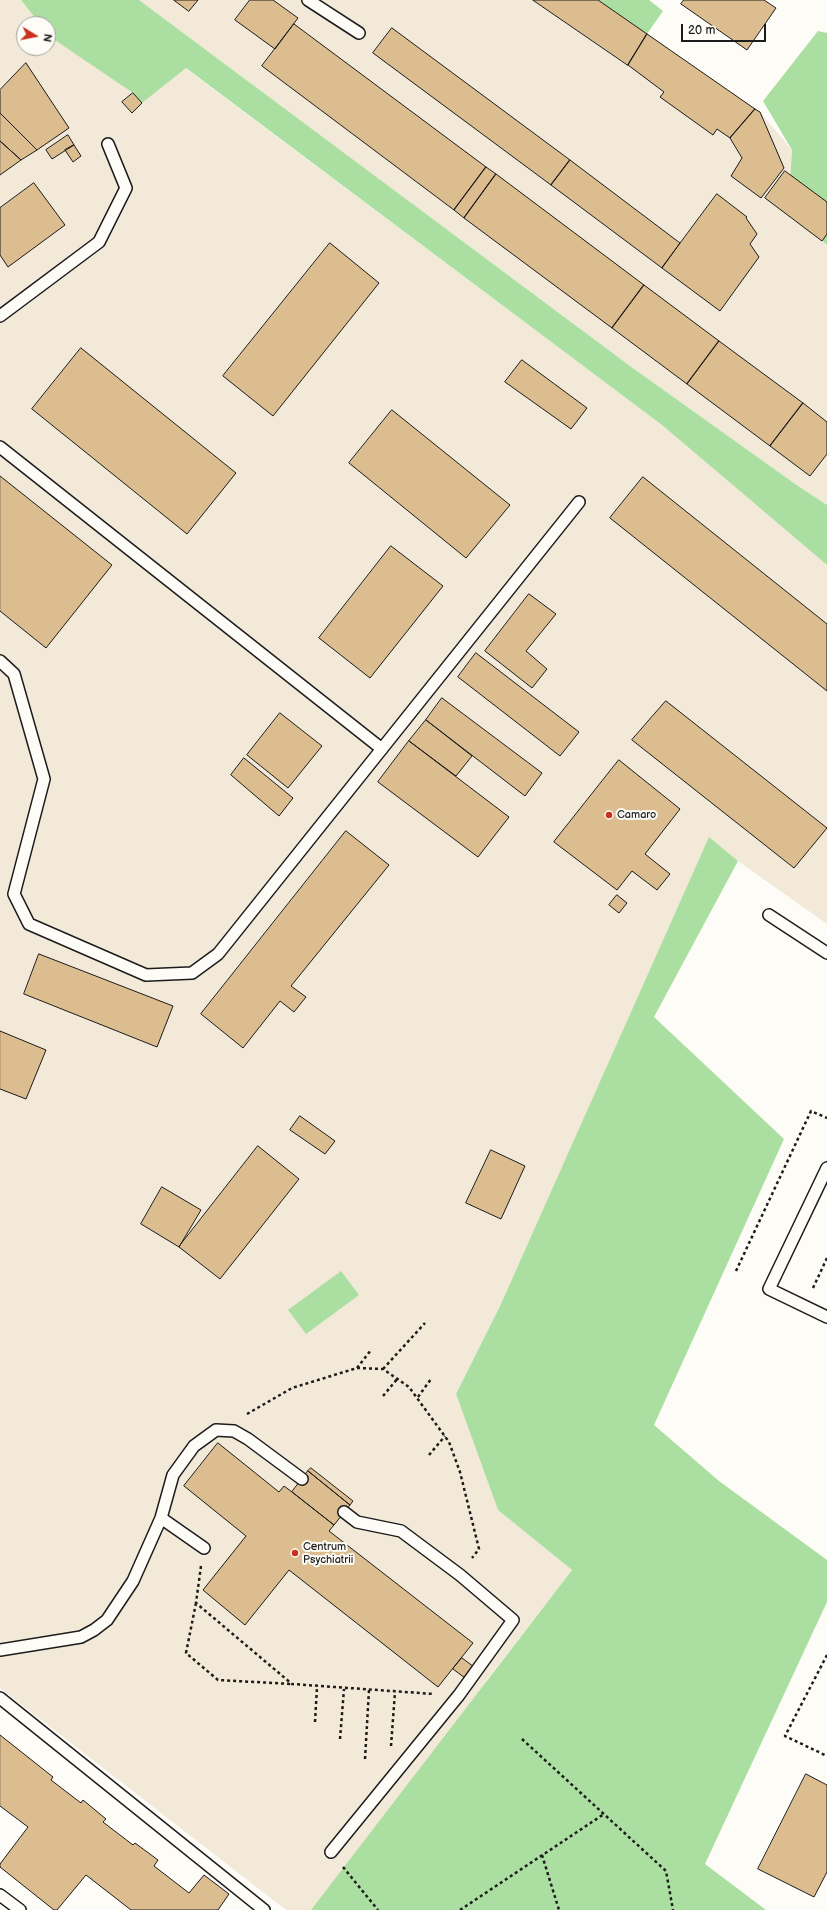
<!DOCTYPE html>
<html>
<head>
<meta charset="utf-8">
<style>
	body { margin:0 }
	#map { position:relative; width:827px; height:1910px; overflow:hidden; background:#fdfcf7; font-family:"Balsamiq Sans",sans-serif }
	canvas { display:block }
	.north { position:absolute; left:16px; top:16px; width:40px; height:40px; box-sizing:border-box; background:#fdfcf7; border:1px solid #a3a29f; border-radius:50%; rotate:100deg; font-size:11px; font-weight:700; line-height:16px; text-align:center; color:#1c1c1c }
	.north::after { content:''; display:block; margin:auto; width:14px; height:18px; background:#c8321e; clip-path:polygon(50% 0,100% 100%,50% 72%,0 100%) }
	.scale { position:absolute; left:681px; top:24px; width:85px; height:18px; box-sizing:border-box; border:2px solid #1c1c1c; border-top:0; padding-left:5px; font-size:12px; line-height:14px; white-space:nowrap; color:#1c1c1c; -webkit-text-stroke:3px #fdfcf7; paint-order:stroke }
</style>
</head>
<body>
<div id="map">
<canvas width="827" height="1910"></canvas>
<div class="north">N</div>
<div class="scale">20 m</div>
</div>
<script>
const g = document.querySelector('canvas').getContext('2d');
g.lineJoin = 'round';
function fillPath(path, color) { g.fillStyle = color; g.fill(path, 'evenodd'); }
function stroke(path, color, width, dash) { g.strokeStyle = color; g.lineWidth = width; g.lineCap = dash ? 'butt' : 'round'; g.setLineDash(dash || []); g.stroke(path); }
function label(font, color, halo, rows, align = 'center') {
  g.font = font + ' "Balsamiq Sans",sans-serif'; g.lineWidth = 4; g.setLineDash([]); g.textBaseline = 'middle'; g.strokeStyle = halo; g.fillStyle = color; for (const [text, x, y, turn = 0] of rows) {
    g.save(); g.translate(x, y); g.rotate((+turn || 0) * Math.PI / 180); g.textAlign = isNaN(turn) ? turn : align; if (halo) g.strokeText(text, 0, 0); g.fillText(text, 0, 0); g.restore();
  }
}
const built = new Path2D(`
	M0,0h21l19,24h-16v24h24v-14l85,59 9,10 43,-35 477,357 165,140v359l-89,-63 -29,-23 -209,468 -44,88 42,116 74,60 -86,111 219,184 61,45h-480l-286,-222z
	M139,0h459l162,112 32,38 -4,60 39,35v260l-29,-19 -168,-120z`);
const green = new Path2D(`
	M21,0h118l491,366 168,120 29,19v60l-165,-140 -476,-357 -44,35 -9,-10 -84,-57 -1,-12h-8z
	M598,0h51l14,11 -16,23z
	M818,31l9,2v212l-39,-35 4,-60 -29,-49z
	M709,837l29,24 -84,156 130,122 -130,286 65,56 108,79v42l-122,262 61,46h-455l261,-340 -74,-60 -42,-116 44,-88z
	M341,1271l18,24 -53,39 -18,-24z`);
const building = new Path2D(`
	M174,0h24l-9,11z
	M250,0h23l25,18 -23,31 -40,-29z
	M533,0h65l49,34 -19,31z
	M684,0h80l12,8 -29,42 -66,-46z
	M294,24l192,143 -32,43 -192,-144z
	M392,28l178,132 -19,25 -178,-132z
	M647,34l108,75 -25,29 -13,-9 -4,6 -53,-38 4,-5 -36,-27z
	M26,63l43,65 -32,22 -37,-37v-23z
	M133,93l9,10 -10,10 -10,-11z
	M755,109l5,3 24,56 -23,30 -30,-22 11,-18 -12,-20z
	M0,113l37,37 -16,10 -21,-19z
	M68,135l6,10 -22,14 -6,-9z
	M0,141l21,19 -21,15z
	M74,145l7,11 -8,6 -8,-12z
	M570,160l110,83 -18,25 -111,-83z
	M486,167l10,7 -32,44 -10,-8z
	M785,171l42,31v32l-5,7 -57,-43z
	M496,174l148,111 -32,43 -148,-110z
	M34,183l31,42 -57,42 -8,-12v-47z
	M717,194l30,23 -1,1 11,16 -7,10 9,13 -39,54 -58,-43z
	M330,243l49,40 -106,133 -50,-40z
	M644,285l75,56 -32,43 -75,-56z
	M719,341l84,62 -33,43 -83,-62z
	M81,348l155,125 -49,61 -155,-125z
	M522,360l65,48 -16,21 -66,-47z
	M803,403l24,19v32l-17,22 -40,-30z
	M392,410l118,95 -44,53 -117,-95z
	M0,476l112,89 -66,83 -46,-37z
	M643,477l184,147v67l-217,-173z
	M391,546l52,40 -73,92 -51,-40z
	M529,594l27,20 -30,37 21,18 -15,19 -47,-37z
	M476,653l103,79 -19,24 -102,-79z
	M442,698l100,75 -17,23 -99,-76z
	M666,701l161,127 -33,40 -162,-128z
	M280,713l42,33 -34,42 -41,-33z
	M426,720l46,36 -16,20 -47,-35z
	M409,741l100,76 -31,40 -100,-75z
	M244,758l49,40 -14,18 -48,-41z
	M619,760l61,49 -35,45 25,20 -13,16 -25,-19 -15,19 -63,-48z
	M346,831l43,34 -98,121 15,11 -12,15 -14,-11 -37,47 -42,-34z
	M617,895l10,8 -8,10 -10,-8z
	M39,954l134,52 -16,41 -133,-53z
	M0,1031l46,19 -20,49 -26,-10z
	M300,1116l35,25 -10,13 -35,-24z
	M258,1146l41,33 -79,100 -41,-32z
	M491,1150l34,16 -24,53 -35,-16z
	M162,1187l39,23 -22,37 -38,-23z
	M218,1443l61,49 5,-6 8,6 42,33 -5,6 144,112 -35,44 -149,-117 -44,55 -42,-35 43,-54 -62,-50z
	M311,1468l42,33 -3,4 -42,-34z
	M308,1471l42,34 -16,20 -42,-33z
	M462,1658l12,9 -9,11 -12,-9z
	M0,1735l53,42 -2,3 30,23 2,-3 23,19 -3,3 30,23 2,-2 23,17 -4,6 35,27 15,-18 25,19 -11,16h-87l-45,-35 -29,35h-3l-54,-43v-3l28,-37 -28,-21z
	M806,1774l21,11v87l-13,25 -56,-28z`);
const path = new Path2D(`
	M736,1271l75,-160 16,7
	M813,1288l14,-30
	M357,1368l14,-18
	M383,1369l42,-46
	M383,1396l15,-18
	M418,1397l13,-18
	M247,1414l45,-26 65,-20 26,1 26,18 40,55 11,30 19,77 -7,9
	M429,1455l16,-19
	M201,1566l-5,37 96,81 142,10
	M196,1603l-10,50 32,27 74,4
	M827,1655l-42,81 42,20
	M315,1722l2,-35
	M340,1739l4,-50
	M522,1739l144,132 7,39
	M391,1746l4,-54
	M365,1759l4,-69
	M542,1855l17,55
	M343,1867l35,43
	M460,1910l144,-96`);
const service = new Path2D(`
	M308,0l51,33
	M0,316l99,-74 27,-54 -18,-44
	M0,447l382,302
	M0,661l14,13 30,105 -30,115 15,30 117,51 46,-2 26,-19 361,-452
	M769,915l58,38
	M827,1168l-58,121 58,28
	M161,1518l43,30
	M0,1650l81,-13 13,-7 13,-10 26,-39 28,-63 12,-43 21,-29 22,-16 18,1 14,8 54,40
	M0,1698l264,212
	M331,1852l128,-157 54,-75 -53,-45 -59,-44 -44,-9 -13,-10
	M0,1895l20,15`);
const markers = [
	[609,815,4,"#c8321e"],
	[295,1553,4,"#c8321e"]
];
const poiNames = [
	["Camaro",617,815],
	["Centrum",303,1547],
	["Psychiatrii",303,1560]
];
fillPath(built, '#f3e9d8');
fillPath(green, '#abdfa1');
fillPath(building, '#dcbd8f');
stroke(building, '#1c1c1c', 1);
stroke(service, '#1c1c1c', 14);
stroke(path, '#1c1c1c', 2.5, [3, 3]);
stroke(service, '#fdfcf7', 11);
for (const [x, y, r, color] of markers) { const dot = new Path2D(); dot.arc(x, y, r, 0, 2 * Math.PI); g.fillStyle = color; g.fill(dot); stroke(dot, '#fdfcf7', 1.5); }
label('11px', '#1c1c1c', '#fdfcf7', poiNames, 'left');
</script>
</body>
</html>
